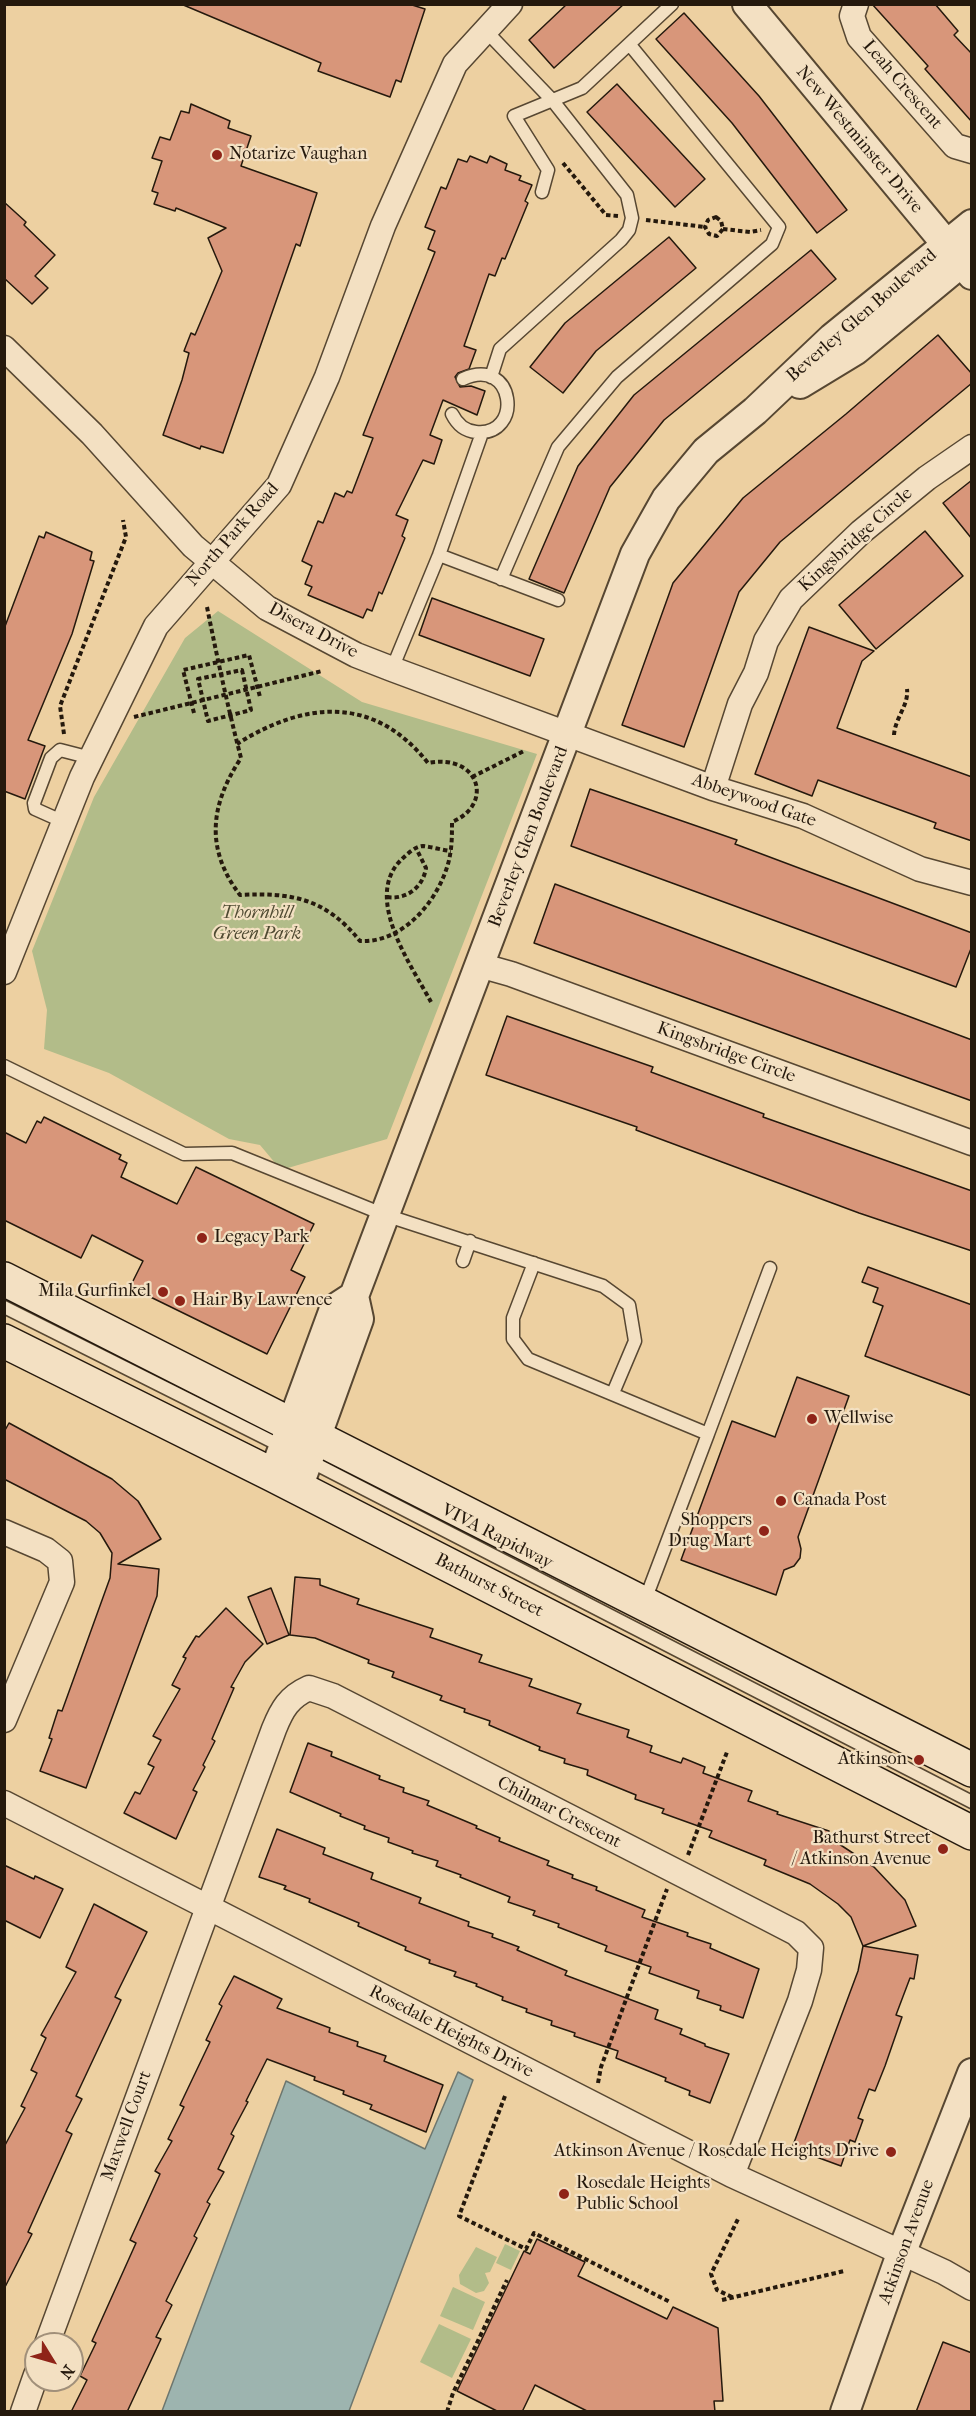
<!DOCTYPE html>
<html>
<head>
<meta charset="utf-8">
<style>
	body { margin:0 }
	#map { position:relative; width:976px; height:2416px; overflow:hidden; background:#edd0a1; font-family:"IM FELL French Canon",serif }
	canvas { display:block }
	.frame { position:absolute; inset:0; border:6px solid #25190d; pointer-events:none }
	.north { position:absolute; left:24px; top:2332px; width:60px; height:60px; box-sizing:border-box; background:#f3e0c2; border:2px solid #a1907a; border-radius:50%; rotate:127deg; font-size:16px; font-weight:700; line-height:24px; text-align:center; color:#25190d }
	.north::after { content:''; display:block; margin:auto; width:21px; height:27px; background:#8f2418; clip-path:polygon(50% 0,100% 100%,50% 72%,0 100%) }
</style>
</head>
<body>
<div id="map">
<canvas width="976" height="2416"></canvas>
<div class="frame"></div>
<div class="north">N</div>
</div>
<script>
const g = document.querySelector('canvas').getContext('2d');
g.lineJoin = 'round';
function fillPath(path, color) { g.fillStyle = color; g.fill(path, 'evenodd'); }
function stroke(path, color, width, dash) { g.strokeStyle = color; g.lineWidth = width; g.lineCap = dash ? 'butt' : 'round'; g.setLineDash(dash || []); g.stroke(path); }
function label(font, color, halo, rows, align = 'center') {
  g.font = font + ' "IM FELL French Canon",serif'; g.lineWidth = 4.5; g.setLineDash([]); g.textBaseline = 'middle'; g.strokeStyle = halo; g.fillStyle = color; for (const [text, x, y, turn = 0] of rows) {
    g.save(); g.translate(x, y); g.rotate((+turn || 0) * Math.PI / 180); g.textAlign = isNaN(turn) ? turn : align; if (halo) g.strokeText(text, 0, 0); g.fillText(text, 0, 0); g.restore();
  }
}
const green = new Path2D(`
	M218,611l144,91 175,52 -150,385 -106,31 -21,-25 -31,-6 -120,-66 -65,-24 3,-39 -15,-59 62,-154 91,-159z
	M505,2244l15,7 -9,19 -15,-7z
	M476,2247l21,10 -7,15 -5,1 4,10 -5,8 -8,2 -16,-9 -1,-9z
	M453,2287l32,15 -12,28 -33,-14z
	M439,2324l32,15 -19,39 -32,-16z`);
const water = new Path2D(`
	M458,2072l15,8 -124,331h-187l124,-330 139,68z`);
const building = new Path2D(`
	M181,4h228l16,5 -24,73 -5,-2 -6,17 -72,-26 3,-8z
	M567,4h57l-70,64 -25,-28z
	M872,4h63l23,27 -4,4 18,19v68l-47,-53 3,-3z
	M684,13l75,83 88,114 -30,23 -85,-110 -76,-84z
	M617,84l88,95 -30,28 -88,-95z
	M191,104l39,17 -2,7 23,8 -10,30 76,27 -17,53 -4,-2 -73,209 -22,-7 -1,3 -37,-14 19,-55 7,-27 -5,-2 7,-18 4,2 27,-64 -14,-33 18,-10 -50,-20 -1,3 -21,-7 4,-11 -6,-2 10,-30 -10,-3 8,-21 10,3 11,-29 8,2z
	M470,156l17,7 3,-7 17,8 -2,6 16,6 -2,4 13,5 -7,16 3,2 -23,56 -3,-1 -7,18 -6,-2 -25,72 12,4 -7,19 -11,4 -3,4 5,10 11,-1 14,5 -8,24 -34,-15 -13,35 12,5 -8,24 -11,-4 -27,55 12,5 -6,16 3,2 -23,56 -3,-2 -7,19 -5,-2 -4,9 -55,-23 4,-8 -7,-3 7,-18 -10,-5 16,-40 5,2 12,-30 9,4 3,-6 5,2 21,-55 -10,-3 72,-183 -7,-3 7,-18 -10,-4 16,-40 5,2 12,-30 9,3z
	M4,202l22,20 -2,3 31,30 -20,21 13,12 -16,16 -28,-26z
	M669,237l27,31 -100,83 -33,42 -33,-26 35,-44z
	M811,250l25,29 -172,141 -54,67 -46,106 -35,-14 49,-113 56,-71z
	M938,335l34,39v9l-192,159 -41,50 -55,155 -62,-22 51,-142 70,-85 103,-84z
	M972,480v59l-29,-36z
	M925,531l38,45 -87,73 -37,-44z
	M46,532l46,20 -2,8 4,1 -22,73 -44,106 17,6 -20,53 -21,-8v-162l35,-93 5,2z
	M432,598l112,41 -14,37 -111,-41z
	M809,627l65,24 -12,10 -25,67 135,49v64l-38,-13 2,-5 -118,-43 -6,16 -57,-22z
	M590,789l147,51 -2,4 237,89v13l-16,41 -385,-141z
	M555,884l417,156v61l-438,-158z
	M507,1016l146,51 -2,5 113,42 -1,3 209,74v60l-113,-38 -223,-83 1,-3 -151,-52z
	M44,1117l77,38 -2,4 8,4 -6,14 56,27 19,-37 118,57 -23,46 14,7 -38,77 -137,-67 13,-26 -51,-26 -11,23 -77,-38v-88l22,11 11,-22 4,2z
	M868,1267l104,38v91l-107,-40 18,-50 -10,-4 5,-14 -16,-6z
	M797,1377l52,19 -51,141 3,12 -1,9 -6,8 -10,4 -8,25 -95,-35 51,-139 43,16z
	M9,1423l103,56 26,22 23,38 -43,25 41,5 -2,27 -71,192 -46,-17 12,-32 -3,-1 9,-28 4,1 48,-133 2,-25 -12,-20 -14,-12 -82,-42v-47z
	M295,1577l25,2v6l39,14 -2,5 76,25 -3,8 52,18 -3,7 53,17 -3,7 52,18 -4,9 52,17 -2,7 25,9 -2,6 31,11 2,-5 22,9 -2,6 49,18 -4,10 30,11 -1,2 52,17 -2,5 47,31 31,33 11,26 -53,20 -12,-29 -13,-13 -28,-20 -46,-19 2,-5 -57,-23 3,-6 -50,-18 2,-4 -29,-10 1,-4 -49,-20 1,-5 -24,-7 1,-4 -26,-9 1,-3 -51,-22 1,-4 -26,-9 1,-3 -25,-9 2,-4 -50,-19 2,-5 -26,-9 1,-3 -54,-22 -25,-3z
	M271,1588l18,47 -22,9 -19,-47z
	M226,1608l37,36 -18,18 -14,25 3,1 -22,51 3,2 -12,24 2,2 -12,23 4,2 -21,47 -52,-26 11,-21 5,2 14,-27 -6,-3 13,-24 -8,-4 27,-47 -8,-4 14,-27 -3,-1 13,-21 3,1z
	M308,1743l24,9 -1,4 49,20 -1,3 25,9 -1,4 26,9 -2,4 50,21 -1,2 24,10 -1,3 50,20 -2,4 26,10 -1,3 25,9 -1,3 49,20 -3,7 46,16 -1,3 24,8 -1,4 49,21 -16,49 -23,-8 1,-4 -24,-8 2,-7 -50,-18 2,-6 -46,-16 2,-5 -49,-19 1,-3 -26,-9 2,-4 -27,-9 2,-5 -50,-20 1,-2 -25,-9 2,-5 -26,-8 1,-2 -25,-9 1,-4 -25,-9 1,-3 -25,-10 1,-2 -51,-22z
	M277,1829l48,19 -2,6 50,19 -2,6 50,19 -2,5 50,19 -1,4 25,8 -1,3 27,10 -2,3 50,21 -2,4 93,35 -3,9 27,10 -2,5 25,10v2l24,8 -19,49 -21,-8 1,-4 -25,-10 1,-3 -50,-20 2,-7 -44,-15 1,-3 -24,-8 1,-4 -26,-9 1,-3 -25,-9 1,-3 -27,-11 1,-2 -23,-8 2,-4 -27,-9 1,-3 -25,-10 1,-3 -48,-21 1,-3 -50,-21 1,-3 -26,-10 2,-3 -27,-9z
	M4,1865l30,14 1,-3 28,13 -23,49 -36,-18z
	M94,1904l53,28 -32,65 6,3 -45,96 6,3 -16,32 6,3 -44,98 4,2 -28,55v-142l21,-39 -4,-2 16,-33 -6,-3 15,-32 -5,-3 35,-63 -10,-5z
	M863,1946l55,9 -4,24 -4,-1 -14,37 6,2 -17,49 -10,25 -6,-2 -11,29 5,2 -8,22 -5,-2 -9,26 -49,-18 66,-177z
	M234,1976l48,23 -5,9 53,20 -1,4 29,10 -1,4 29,10 -2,5 59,24 -17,47 -56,-23 2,-4 -29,-11 1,-3 -30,-11 1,-3 -48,-18 -21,42 2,1 -17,32 3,2 -16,33 6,3 -17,30 3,2 -16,32 3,2 -31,63 6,4 -16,32 5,2 -34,73h-56l16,-32 -7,-4 16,-33 -4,-2 44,-98 -6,-3 30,-66 -5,-3 17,-30 -4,-2 16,-32 -4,-2 30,-63 -4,-2 16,-34 -3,-2z
	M537,2239l48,23 -7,14 89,43 6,-12 45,21 5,73h-9l1,11h-126l-54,-27 -13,27h-23l-42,-21 67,-140 6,3z
	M943,2342l29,11v59h-56z`);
const path = new Path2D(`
	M563,163l43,52 12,1
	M716,217l5,4 2,8 -6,7 -8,-2 -4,-7 3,-7z
	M646,220l59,7
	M723,229l27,3 11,-2
	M207,607c10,50 21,101 34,151 -31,47 -36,91 -1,137 52,-3 86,4 120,46 43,2 77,-39 88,-77 4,-14 4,-28 4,-42 43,-18 27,-69 -24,-59 -54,-68 -123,-62 -191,-19
	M242,670l9,40 -43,11 -10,-42z
	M194,713l-11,-43 66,-15 11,42
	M134,717l188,-46
	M64,734l-4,-28 66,-169 -3,-17
	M894,735c1,-17 15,-30 13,-46
	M472,777l52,-26
	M387,897c20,3 36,-10 39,-29l-10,-20
	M431,1002c-20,-37 -67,-103 -31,-141 6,-6 15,-15 23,-15 9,1 19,4 28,5
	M688,1855l39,-103
	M598,2083l3,-16 66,-178
	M505,2096l-46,120 67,33 8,-16 136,69
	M732,2297l-15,-7 -6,-16 28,-57
	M722,2300l122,-29
	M447,2412l6,-19 54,-113`);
const service = new Path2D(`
	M485,30l68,71 74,94 5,23 -3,12 -8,10 -121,109 -9,28
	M542,192l6,-22 -34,-54 68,-28 90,-84
	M452,414c5,10 12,17 24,18 48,5 39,-77 -13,-53
	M439,555l119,45
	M501,579l57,-132 59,-70 155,-133 7,-17 -149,-182
	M392,669l47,-114 43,-122
	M64,822l-29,-13 -1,-6 17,-45 9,-8 31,8
	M4,1066l180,88 48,-1 153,62 218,71 26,19 6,36 -22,52
	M463,1261l7,-20
	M534,1263l-21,55v21l15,20 180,75 -64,169
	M4,1307l281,141
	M708,1434l62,-166
	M306,1459l666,343`);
const minor = new Path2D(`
	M856,4l-4,12 7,21 96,109 17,5
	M4,348l88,86 101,112 18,15 56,47 89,47 36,14 321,119 90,28 117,53 52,14
	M713,788l27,-84 16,-31 10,-32 25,-42 70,-67 66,-54 45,-31
	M479,965l32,9 461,169
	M4,972l78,-195 74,-151 123,-141 48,-108 56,-151 72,-162 55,-60
	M4,1532l42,18 14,11 2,21 -58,138
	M4,1803l728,372 212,97 28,16
	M47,2344l227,-615c8,-20 15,-32 35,-41l24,8 434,222 29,15 15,15 -2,22 -9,31 -68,174
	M23,2412l13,-37`);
const tertiary = new Path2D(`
	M747,4l225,271
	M800,384l56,-34 116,-96
	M273,1475l61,-166 20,-13
	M298,1488l61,-169 -5,-23 281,-742 31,-55 40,-48 49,-40 77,-73 140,-114
	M845,2412l56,-158 71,-181`);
const secondary = new Path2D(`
	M4,1279l968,491
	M4,1341l269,134 699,358`);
const markers = [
	[217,155,6,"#8f2418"],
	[202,1238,6,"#8f2418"],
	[163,1292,6,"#8f2418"],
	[180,1301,6,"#8f2418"],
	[812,1419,6,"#8f2418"],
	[781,1501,6,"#8f2418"],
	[764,1531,6,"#8f2418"],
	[919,1760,6,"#8f2418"],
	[943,1849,6,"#8f2418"],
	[891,2152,6,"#8f2418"],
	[564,2194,6,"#8f2418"]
];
const streetNames = [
	["Leah Crescent",902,85,49],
	["New Westminster Drive",859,140,50],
	["Beverley Glen Boulevard",862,316,-41],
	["North Park Road",233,535,-49],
	["Kingsbridge Circle",856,540,-42],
	["Disera Drive",313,631,28],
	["Abbeywood Gate",754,801,19],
	["Beverley Glen Boulevard",529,837,-69],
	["Kingsbridge Circle",726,1053,20],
	["VIVA Rapidway",497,1537,27],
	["Bathurst Street",489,1586,27],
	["Chilmar Crescent",559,1813,27],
	["Rosedale Heights Drive",451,2032,27],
	["Maxwell Court",127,2126,-70],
	["Atkinson Avenue",907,2242,-70]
];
const poiNames = [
	["Notarize Vaughan",229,155],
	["Legacy Park",214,1238],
	["Mila Gurfinkel",151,1292,"right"],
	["Hair By Lawrence",192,1301],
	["Wellwise",824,1419],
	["Canada Post",793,1501],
	["Shoppers",752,1521,"right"],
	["Drug Mart",752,1542,"right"],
	["Atkinson",907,1760,"right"],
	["Bathurst Street",931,1839,"right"],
	["/ Atkinson Avenue",931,1860,"right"],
	["Atkinson Avenue / Rosedale Heights Drive",879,2152,"right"],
	["Rosedale Heights",576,2184],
	["Public School",576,2205]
];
const parkNames = [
	["Thornhill",257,914],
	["Green Park",257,935]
];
fillPath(green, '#b2bc89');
fillPath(water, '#9db4af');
stroke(water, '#6d766e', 1.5);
fillPath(building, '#d8967a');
stroke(building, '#25190d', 1.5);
stroke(service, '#574732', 15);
stroke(minor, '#574732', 27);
stroke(tertiary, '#574732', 32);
stroke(secondary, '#25190d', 36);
stroke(path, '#25190d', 4, [4.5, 3]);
stroke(service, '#f3e0c2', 12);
stroke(minor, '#f3e0c2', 24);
stroke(tertiary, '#f3e0c2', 28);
stroke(secondary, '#f3e0c2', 33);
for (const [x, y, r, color] of markers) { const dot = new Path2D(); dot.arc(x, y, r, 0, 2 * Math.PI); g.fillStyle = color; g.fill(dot); stroke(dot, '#f3e0c2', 2); }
label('18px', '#25190d', '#f3e0c2', streetNames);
label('18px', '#25190d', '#f3e0c2', poiNames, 'left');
label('italic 18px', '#4f4a32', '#f3e0c2', parkNames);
</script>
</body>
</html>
